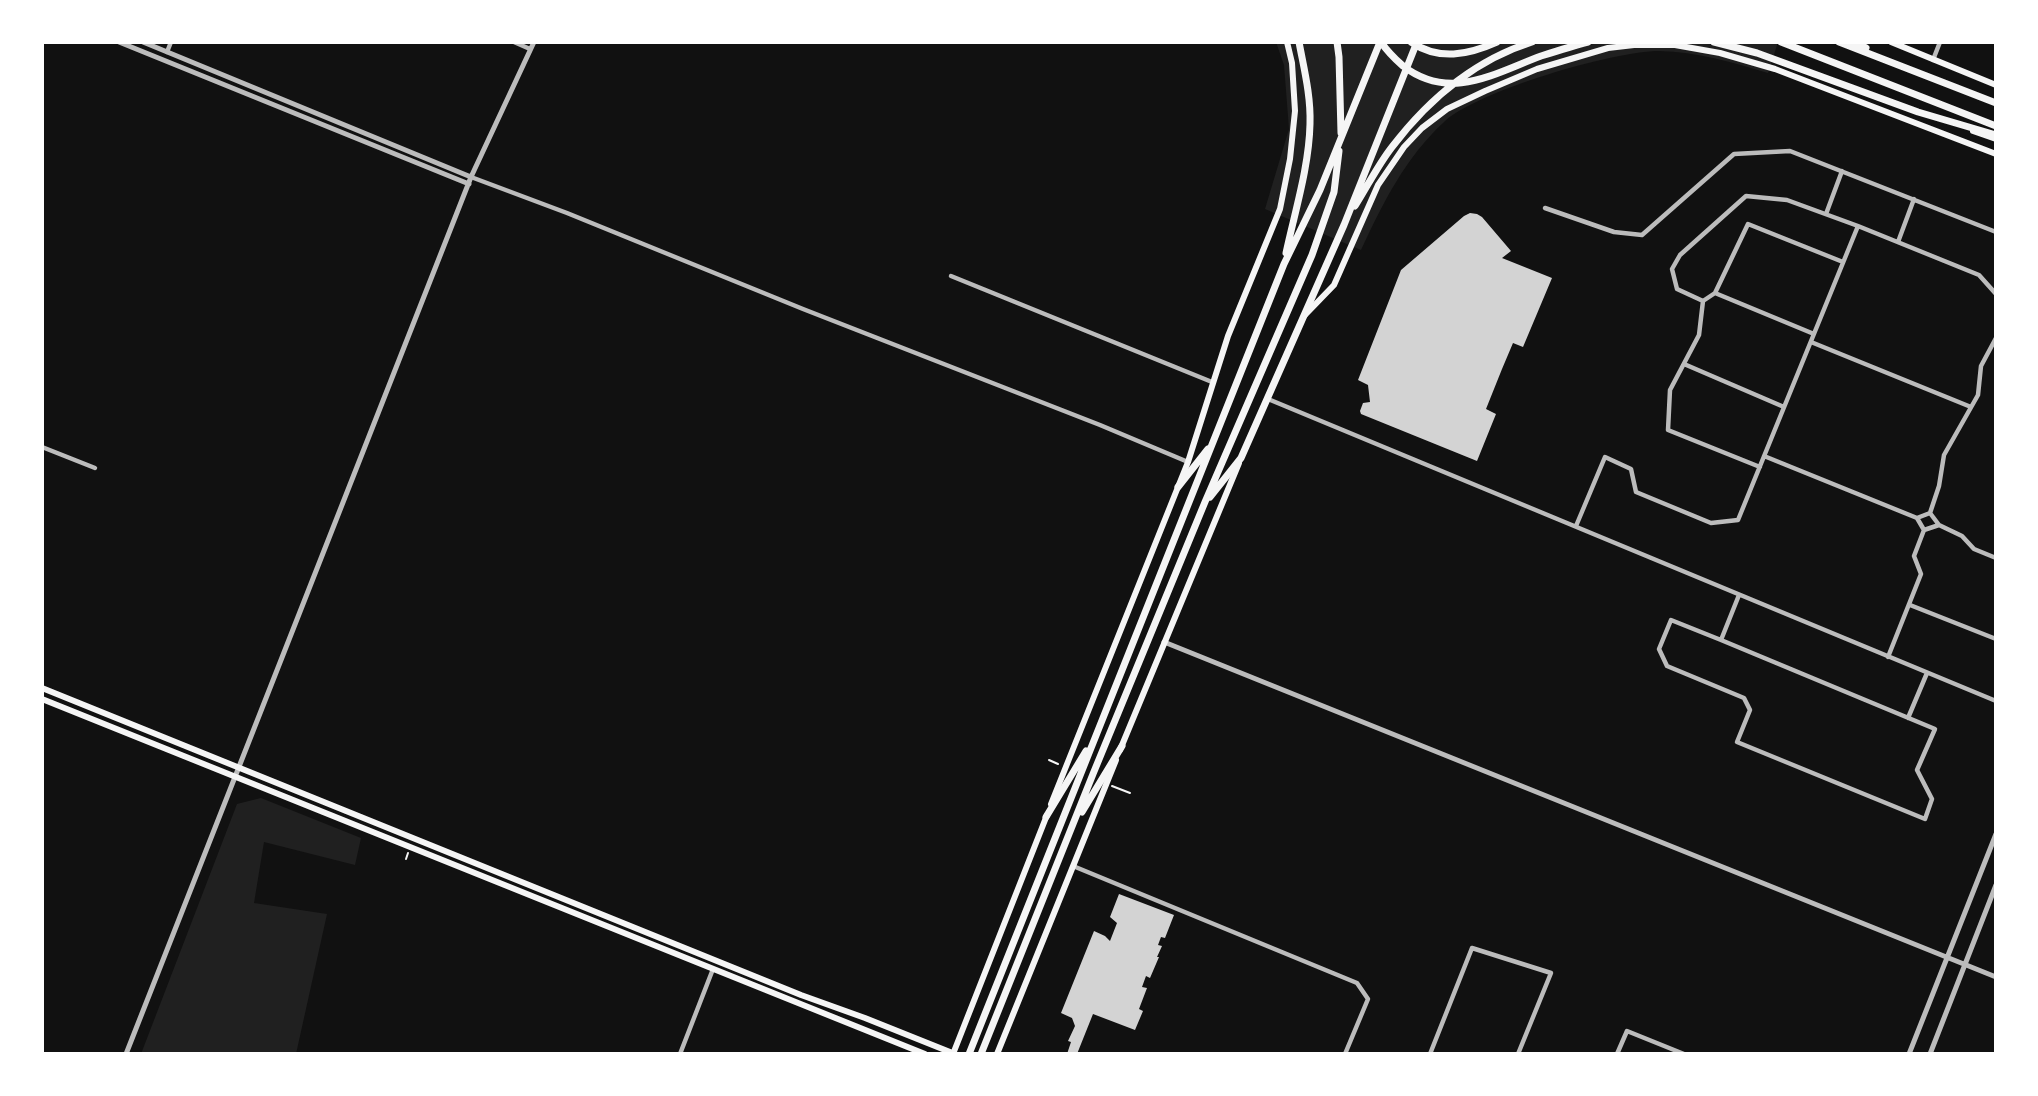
<!DOCTYPE html>
<html>
<head>
<meta charset="utf-8">
<style>
	body { margin:0 }
	#map { position:relative; width:2038px; height:1096px; overflow:hidden; background:#111; font-family:Quicksand,sans-serif }
	canvas { display:block }
	.frame { position:absolute; inset:0; border:44px solid #fff; pointer-events:none }
</style>
</head>
<body>
<div id="map">
<canvas width="2038" height="1096"></canvas>
<div class="frame"></div>
</div>
<script>
const g = document.querySelector('canvas').getContext('2d');
g.lineJoin = 'round';
function fillPath(path, color) { g.fillStyle = color; g.fill(path, 'evenodd'); }
function stroke(path, color, width, dash) { g.strokeStyle = color; g.lineWidth = width; g.lineCap = dash ? 'butt' : 'round'; g.setLineDash(dash || []); g.stroke(path); }
const green = new Path2D(`
	M1276,42h502l-10,31c-37,-11 -70,-21 -109,-22 -46,0 -182,40 -215,71 -39,36 -61,81 -83,128l-96,-41 24,-80 -5,-64z
	M261,798l100,40 -6,27 -91,-23 -10,61 73,11 -31,140h-155l96,-250z`);
const building = new Path2D(`
	M1470,213l7,1 5,3 29,34 -9,7 50,20 -29,69 -10,-4 -11,26 -16,40 10,5 -19,47 -116,-47 -1,-3 3,-8 7,-1 -2,-17 -10,-5 43,-110 63,-54z
	M1119,894l55,21 -9,23 -4,-1 -3,8 4,1 -5,11h2l-9,21 -4,-2 -4,11 5,1 -8,21 4,2 -8,19 -42,-16 -16,40h-10l4,-12 -3,-1 7,-15 -3,-8 -11,-5 33,-82 11,5 5,5 7,-18 -7,-6z`);
const path = new Path2D(`
	M1049,760l9,4
	M1112,786l18,7
	M406,859l2,-6`);
const minor = new Path2D(`
	M514,42l16,7
	M167,52l4,-10
	M1933,60l7,-18
	M471,177l96,36 236,96 297,116 88,37
	M1545,208l69,24 28,3 92,-81 56,-3 206,81
	M1826,214l16,-43
	M1898,242l16,-43
	M951,276l261,106
	M1715,293l99,41
	M1703,301l-26,-12 -5,-20 8,-14 66,-59 41,4 71,26
	M1811,342l160,65
	M1684,364l100,43
	M1268,399l728,302
	M42,447l53,21
	M1764,456l153,62
	M1760,467l-92,-37 2,-40 29,-55 4,-34 12,-8 33,-69 95,38
	M1930,513l9,12 23,11 12,13 22,9
	M1576,526l29,-69 26,12 5,23 75,31 27,-3 120,-294 121,49 17,19
	M1924,530l15,-5
	M1910,605l86,34
	M1721,640l214,89 -18,41 15,29 -7,20 -188,-77 13,-32 -6,-12 -77,-32 -8,-17 12,-29 50,20 18,-45
	M1888,657l33,-83 -7,-18 10,-26 -7,-12 13,-5 9,-27 5,-31 34,-60 3,-29 15,-28
	M1908,718l19,-45
	M1073,866l284,117 11,16 -23,55
	M680,1054l33,-85
	M1430,1054l42,-106 79,25 -33,81
	M1617,1054l10,-23 57,23`);
const tertiary = new Path2D(`
	M119,42l350,142
	M143,42l328,135
	M1164,642l832,335
	M126,1054l345,-877 63,-135
	M1909,1054l87,-220
	M1930,1054l66,-169`);
const secondary = new Path2D(`
	M1891,42l105,43
	M1973,131l23,8
	M1305,315l29,-30 44,-100 26,-38 18,-19 25,-19 38,-18 52,-22 71,-21 26,-3h41l45,8 55,16 221,85
	M42,688l759,307 64,23 90,36
	M42,699l883,355
	M1120,750l119,-287
	M1051,804l137,-342 40,-126 52,-127 10,-50 5,-48 -3,-48 -5,-21
	M953,1054l94,-239
	M997,1054l119,-294`);
const trunk = new Path2D(`
	M1337,42l2,15 2,76
	M1381,42c6,9 14,17 22,24 47,36 92,7 138,-10 16,-5 32,-10 47,-14
	M1411,42c28,19 57,13 86,0
	M1714,42l43,11 161,59 78,23
	M1781,42l215,84
	M1839,42l157,61
	M1854,42l12,6
	M1355,206c12,-19 23,-41 37,-59 36,-47 83,-87 140,-105
	M1286,253c9,-42 23,-86 24,-129 1,-28 -6,-55 -11,-82
	M1178,487l30,-38
	M1210,497l31,-39 103,-233 73,-183
	M1082,812l40,-66
	M1046,817l40,-66
	M969,1054l315,-790 36,-74 60,-148
	M981,1054l112,-280 112,-272 107,-247 22,-63 5,-41`);
fillPath(green, '#202020');
fillPath(building, '#d3d3d3');
stroke(path, '#f5f5f5', 2);
stroke(minor, '#bcbcbc', 4.5);
stroke(tertiary, '#bcbcbc', 5);
stroke(secondary, '#f5f5f5', 6);
stroke(trunk, '#f5f5f5', 7);
</script>
</body>
</html>
